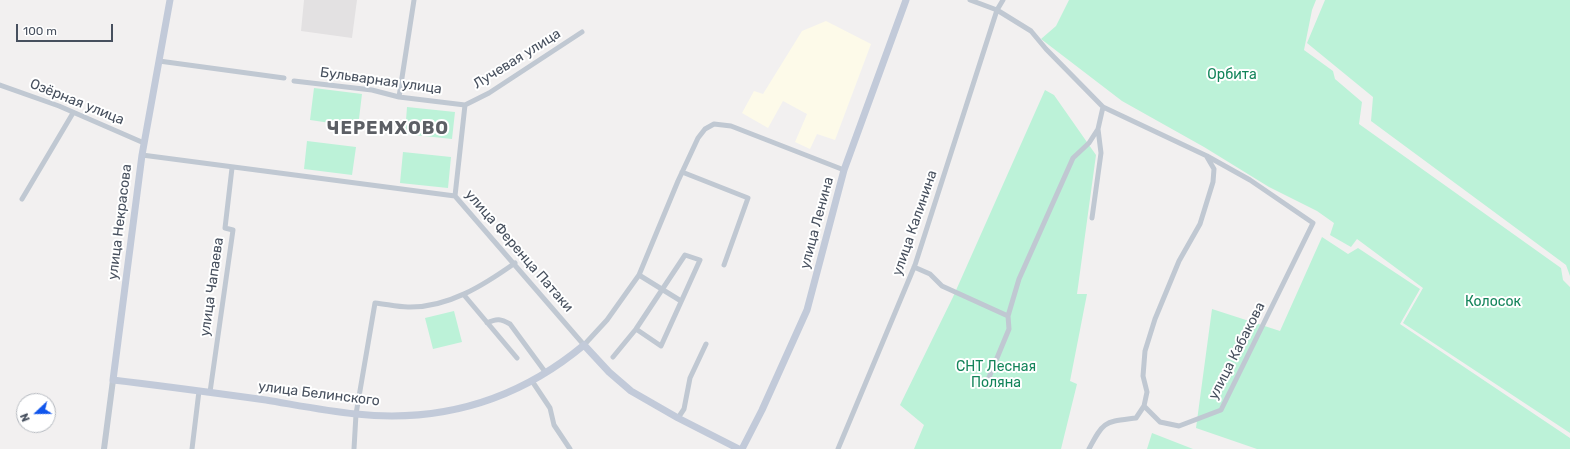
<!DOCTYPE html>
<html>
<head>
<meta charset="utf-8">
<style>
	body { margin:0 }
	#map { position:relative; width:1570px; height:449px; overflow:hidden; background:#f2f0f0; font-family:Rubik,sans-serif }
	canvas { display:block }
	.north { position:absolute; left:16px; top:393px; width:40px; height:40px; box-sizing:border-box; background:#fff; border:1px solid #b5b9bf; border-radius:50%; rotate:248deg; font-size:11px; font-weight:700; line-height:16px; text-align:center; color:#47505e }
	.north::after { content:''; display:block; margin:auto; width:14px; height:18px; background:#1055ec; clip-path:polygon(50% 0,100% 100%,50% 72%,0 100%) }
	.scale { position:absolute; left:16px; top:24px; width:97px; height:18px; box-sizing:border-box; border:2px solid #47505e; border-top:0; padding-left:5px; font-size:12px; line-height:14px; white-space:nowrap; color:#47505e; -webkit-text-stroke:3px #fff; paint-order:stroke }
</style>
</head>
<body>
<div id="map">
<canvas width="1570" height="449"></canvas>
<div class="north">N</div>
<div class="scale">100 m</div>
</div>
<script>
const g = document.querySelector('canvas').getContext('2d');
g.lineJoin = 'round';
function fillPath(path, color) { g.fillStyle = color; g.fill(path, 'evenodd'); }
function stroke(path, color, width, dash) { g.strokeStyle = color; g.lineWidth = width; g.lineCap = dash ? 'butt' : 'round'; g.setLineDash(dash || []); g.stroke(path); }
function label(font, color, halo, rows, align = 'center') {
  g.font = font + ' Rubik,sans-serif'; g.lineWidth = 4; g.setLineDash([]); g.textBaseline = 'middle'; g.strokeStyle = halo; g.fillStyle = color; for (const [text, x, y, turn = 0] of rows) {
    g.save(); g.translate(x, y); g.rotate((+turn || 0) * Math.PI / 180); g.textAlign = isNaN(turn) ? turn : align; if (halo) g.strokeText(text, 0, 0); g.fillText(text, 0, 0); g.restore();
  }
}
const commercial = new Path2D(`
	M826,21l45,23 -36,96 -18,-6 -7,15 -15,-7 12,-28 -24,-13 -15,27 -26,-15 12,-22 9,3 39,-63z`);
const education = new Path2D(`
	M304,0h53l-5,38 -51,-7z`);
const green = new Path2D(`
	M1069,0h247l-4,10 -8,40 29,21 2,8 27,23 -3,22 202,144 2,12 7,7v146l-167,-110 20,-35 -66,-49 -6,8 -21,-12 4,-12 -17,-12 -48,-24 -65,-40 -82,-46 -81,-62 15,-13z
	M1325,0h245v276l-4,-11 -195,-144 2,-24 -66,-54z
	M314,88l48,6 -4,33 -48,-7z
	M1045,90l9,5 42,60 -19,139h10l-17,87 7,3 -16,65h-147l10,-24 -24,-20 53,-108z
	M407,107l48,5 -3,27 -47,-5z
	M307,141l49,6 -4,28 -48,-6z
	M403,152l48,5 -3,31 -48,-5z
	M1322,237l26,17 10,-6 62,41 -20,35 170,114v11h-313l-61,-21 16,-119 68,22z
	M454,311l8,31 -29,7 -8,-31z
	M1152,433l41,16h-46z`);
const minor = new Path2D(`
	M970,0l27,10 34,21 15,18 57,58 104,49 43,24 63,43 -92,187 -42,16 -19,-4 -16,-16
	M159,61l125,17
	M294,81l78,9 27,7 66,8
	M0,85l59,21 85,37
	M399,97l15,-97
	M465,105l24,-12 93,-61
	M142,155l313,41 129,149 23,-25 32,-45 39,-94 20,-43 7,-9 9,-5 17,2 113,44
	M682,172l66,26 -24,67
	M455,196l10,-91
	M22,199l51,-86
	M1092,218l9,-65 -3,-24 5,-22
	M914,267l16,7 12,12 66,30 1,13 -24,58
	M639,275l42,26
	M464,295l53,63
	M1008,316l11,-37 54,-121 16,-15 9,-14
	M487,323c10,-5 14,-4 23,1l36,49
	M613,357l23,-28 49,-74 15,5 -39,86 -25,-17
	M532,381l18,27 4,17 16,24
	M210,392l23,-162 -8,-2 7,-60
	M678,418l6,-9 6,-31 16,-34
	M192,449l7,-58
	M354,449l2,-35 19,-111c11,1 22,4 33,4 40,1 76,-22 107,-44
	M838,449l77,-184 82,-255 6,-10
	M1089,449c15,-29 16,-27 47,-31l8,-12 3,-14 -4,-16 2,-25 10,-32 24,-58 21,-37 13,-42 1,-13 -7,-12`);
const tertiary = new Path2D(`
	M104,449l9,-69`);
const secondary = new Path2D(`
	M170,0l-28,155 -29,225c51,6 102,13 153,20 30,5 60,11 90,14 85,9 162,-14 228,-69l25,27 22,19 47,27 61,31
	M742,449l20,-39 45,-100 37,-140 62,-170`);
const streetNames = [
	["Лучевая улица",517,59,-32],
	["Бульварная улица",381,81,8],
	["Озёрная улица",77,102,22],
	["улица Некрасова",120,222,-83],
	["улица Ленина",817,223,-75],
	["улица Калинина",915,223,-71],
	["улица Ференца Патаки",519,251,49],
	["улица Чапаева",212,287,-82],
	["улица Кабакова",1237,351,-63],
	["улица Белинского",319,394,7]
];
const parkNames = [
	["Орбита",1232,75],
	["Колосок",1493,302],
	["СНТ Лесная",996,367],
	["Поляна",996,383]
];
const districtNames = [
	["ЧЕРЕМХОВО",388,129]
];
fillPath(commercial, '#fdfae9');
fillPath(education, '#e3e1e2');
fillPath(green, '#bcf2d8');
stroke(minor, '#c0c8d2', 5);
stroke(tertiary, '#c0c8d2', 6);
stroke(secondary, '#c2cad9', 7);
label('14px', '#47505e', '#fff', streetNames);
label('14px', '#13845a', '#fff', parkNames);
g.letterSpacing = '1px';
label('bold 18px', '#5c5f65', '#fff', districtNames);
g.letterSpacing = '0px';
</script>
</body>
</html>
